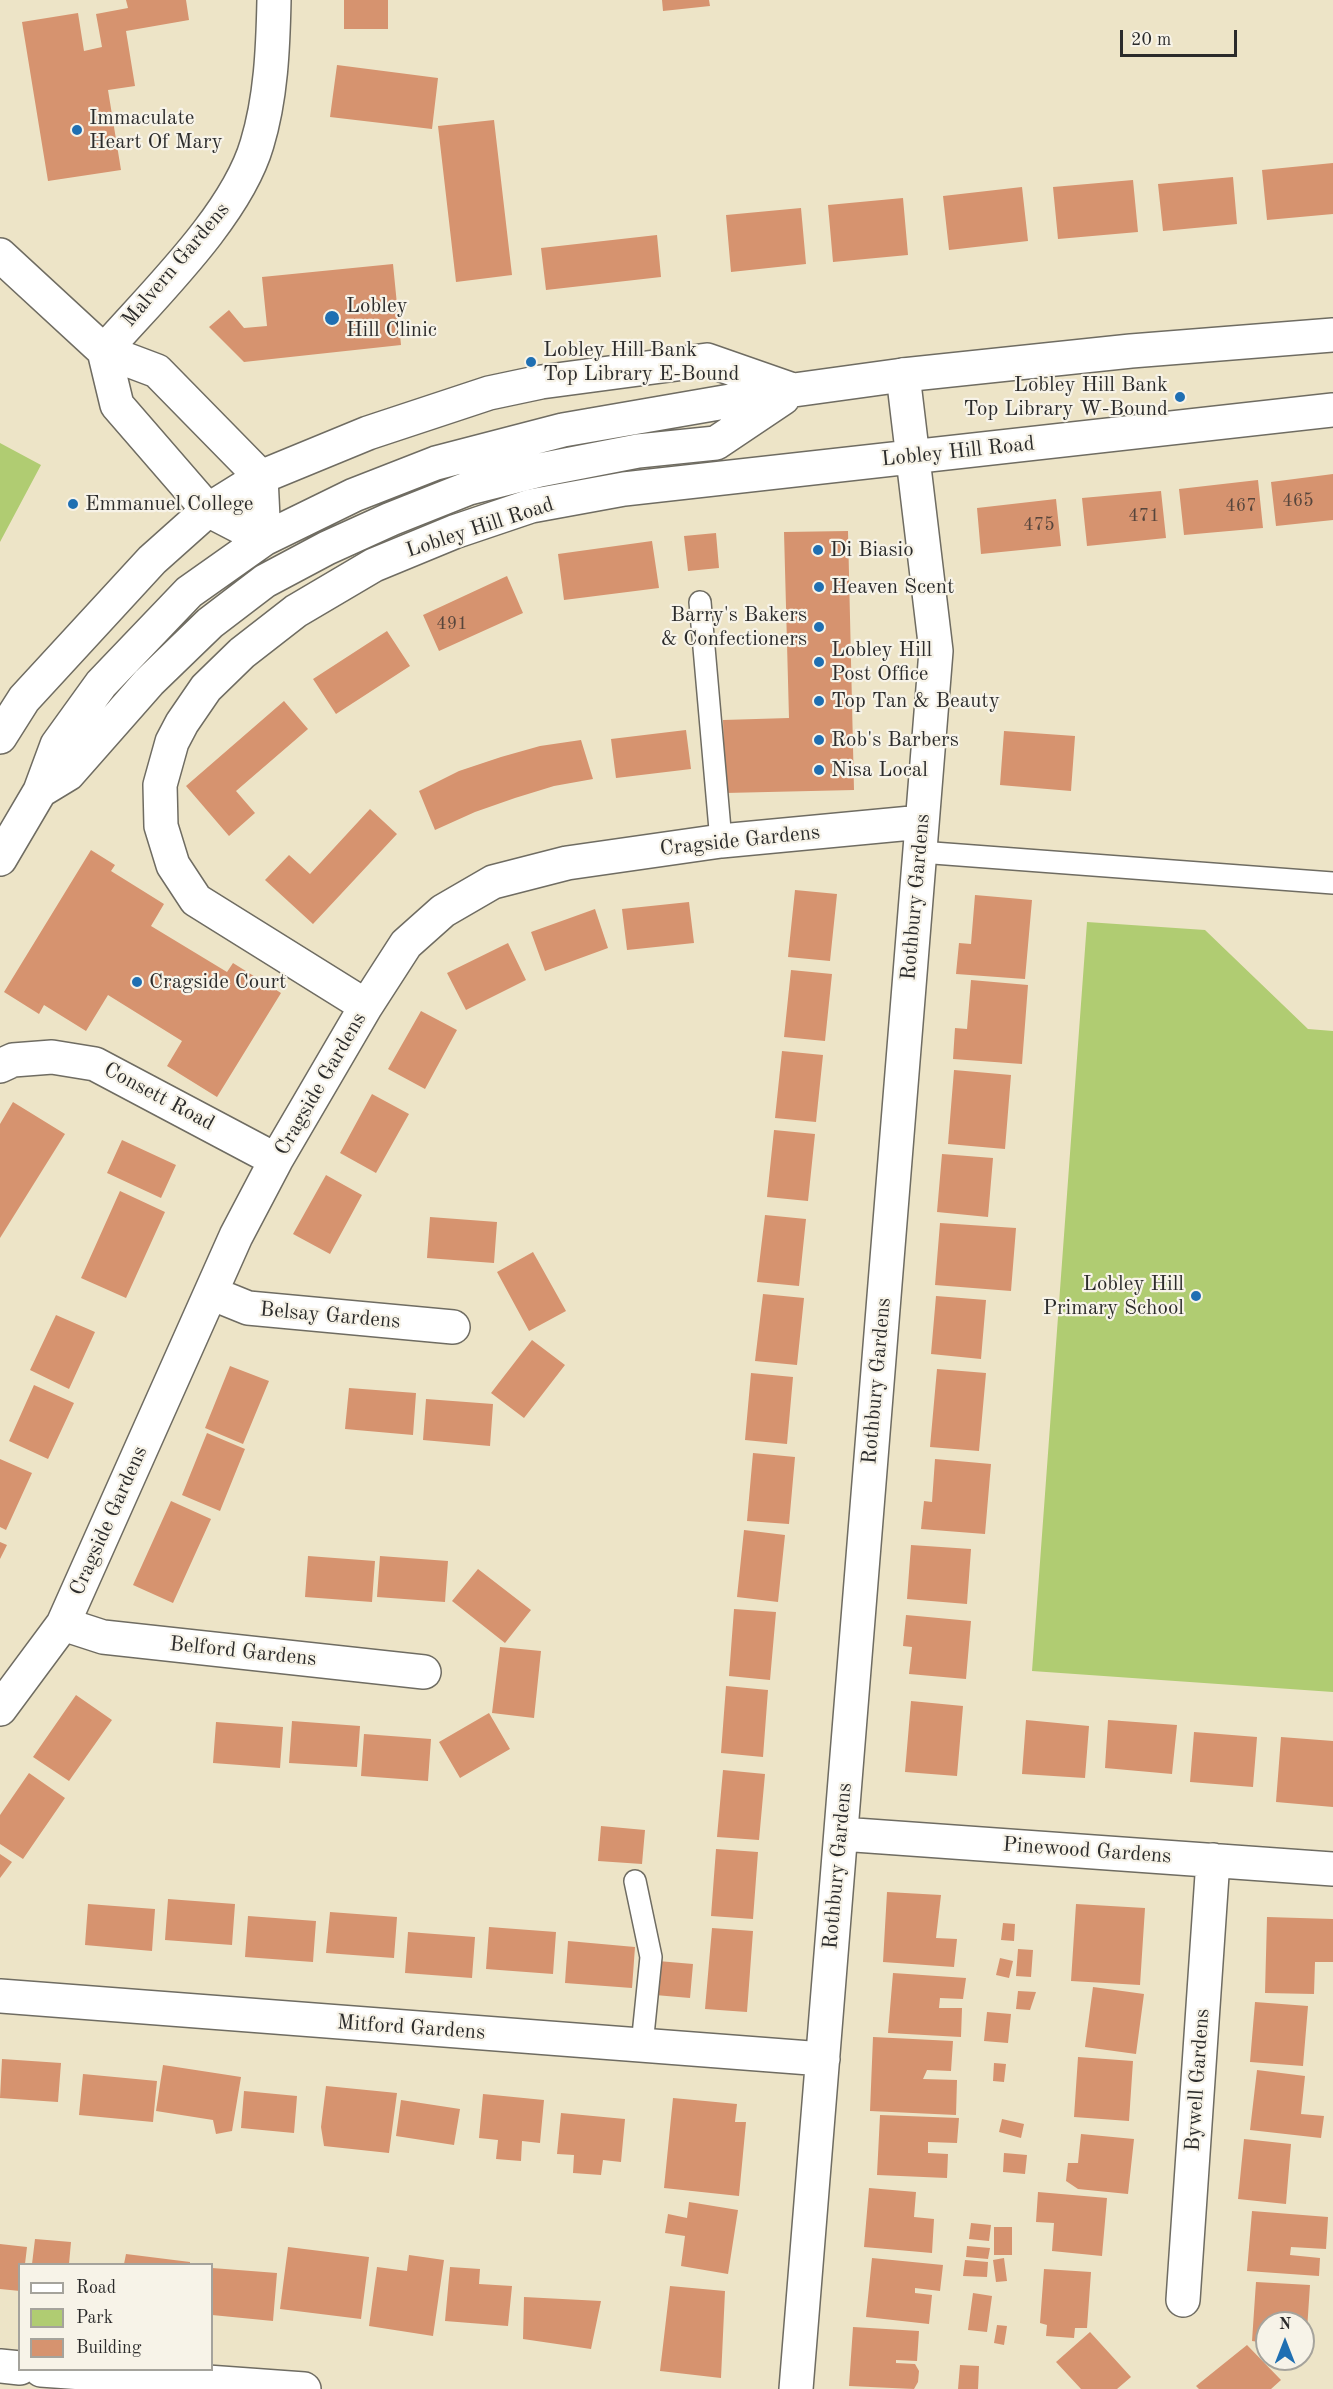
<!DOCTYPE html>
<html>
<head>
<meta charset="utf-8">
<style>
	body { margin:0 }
	#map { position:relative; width:1333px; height:2389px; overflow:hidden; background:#ede4c7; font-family:"Old Standard TT",serif }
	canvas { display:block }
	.legend { position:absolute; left:18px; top:2263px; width:195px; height:108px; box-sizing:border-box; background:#f7f3e8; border:2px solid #a5a39c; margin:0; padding:8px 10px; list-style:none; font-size:18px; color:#2b2b2b }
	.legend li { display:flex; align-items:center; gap:12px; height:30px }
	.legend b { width:30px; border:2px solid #a5a39c }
	.north { position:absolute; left:1255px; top:2311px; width:60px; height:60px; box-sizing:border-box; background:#f7f3e8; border:2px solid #a5a39c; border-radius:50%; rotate:0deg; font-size:16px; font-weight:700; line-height:24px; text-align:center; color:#2b2b2b }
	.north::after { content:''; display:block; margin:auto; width:21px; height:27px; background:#1f6fb2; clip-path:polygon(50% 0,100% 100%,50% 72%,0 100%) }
	.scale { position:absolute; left:1120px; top:30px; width:117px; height:27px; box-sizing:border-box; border:3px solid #2b2b2b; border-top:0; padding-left:8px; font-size:18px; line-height:21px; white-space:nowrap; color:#2b2b2b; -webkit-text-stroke:4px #f7f3e8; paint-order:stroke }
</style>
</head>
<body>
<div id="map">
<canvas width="1333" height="2389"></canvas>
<ul class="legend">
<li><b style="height:8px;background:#fff"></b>Road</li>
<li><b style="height:16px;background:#b0cc72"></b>Park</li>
<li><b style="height:16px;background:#d6936f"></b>Building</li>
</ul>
<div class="north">N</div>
<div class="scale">20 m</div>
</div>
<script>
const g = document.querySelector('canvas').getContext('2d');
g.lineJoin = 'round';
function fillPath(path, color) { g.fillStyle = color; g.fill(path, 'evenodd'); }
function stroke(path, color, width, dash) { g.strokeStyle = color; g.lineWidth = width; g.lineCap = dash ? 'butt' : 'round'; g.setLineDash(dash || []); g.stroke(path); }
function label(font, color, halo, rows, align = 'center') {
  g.font = font + ' "Old Standard TT",serif'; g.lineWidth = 4.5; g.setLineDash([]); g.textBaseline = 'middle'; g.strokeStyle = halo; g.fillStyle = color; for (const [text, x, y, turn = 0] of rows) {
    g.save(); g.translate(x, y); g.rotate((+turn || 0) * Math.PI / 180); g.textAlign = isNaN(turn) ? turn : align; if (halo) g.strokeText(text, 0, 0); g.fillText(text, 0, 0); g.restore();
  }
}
const green = new Path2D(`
	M0,443l41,22 -41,77z
	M1087,922l118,8 103,99 25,2v661l-301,-21z`);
const building = new Path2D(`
	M126,0h60l3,20 -63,11 9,55 -27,4 13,80 -73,11 -26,-159 56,-9 6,38 18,-4 -6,-33 32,-6z
	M344,0h44v29h-44z
	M662,0h47l1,6 -47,5z
	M337,65l101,13 -6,51 -102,-12z
	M494,120l18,155 -56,7 -18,-156z
	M1333,163v51l-66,6 -5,-50z
	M1233,177l4,47 -74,7 -5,-47z
	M1133,180l5,52 -80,7 -5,-52z
	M1022,187l6,54 -79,9 -6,-54z
	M903,198l5,57 -75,7 -5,-57z
	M801,208l5,56 -75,8 -5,-57z
	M657,235l4,42 -115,13 -5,-42z
	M393,264l8,81 -157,17 -35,-35 20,-17 15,18 23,-2 -5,-49z
	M1333,474v46l-57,6 -5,-44z
	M1258,480l5,48 -79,7 -5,-46z
	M1161,491l5,47 -79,8 -5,-48z
	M1056,499l5,47 -80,8 -4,-46z
	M848,531l6,259 -129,3 -2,-73 66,-2 -5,-186z
	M716,533l3,35 -31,3 -4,-35z
	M652,541l7,47 -95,12 -6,-46z
	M507,576l16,37 -84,38 -16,-36z
	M387,631l23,35 -74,48 -23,-35z
	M284,701l24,28 -72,62 19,22 -26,23 -43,-50z
	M686,730l5,39 -75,9 -5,-39z
	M1004,731l71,5 -4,55 -71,-6z
	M581,740l12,39 -39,7 -39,12 -40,14 -40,18 -16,-39 40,-20 42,-14 39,-11z
	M370,809l27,25 -84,90 -48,-44 24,-25 21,19z
	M91,850l24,15 -4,6 53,33 -13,22 76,46 6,-9 48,30 -64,104 -50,-31 15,-25 -74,-46 -22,36 -42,-26 -5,9 -35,-22z
	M795,890l42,4 -7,67 -42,-4z
	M975,895l57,5 -7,79 -69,-5 3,-31 12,1z
	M689,902l5,41 -67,7 -5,-41z
	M595,909l13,39 -63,23 -14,-39z
	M508,943l18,37 -60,30 -19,-37z
	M791,970l41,4 -7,67 -41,-4z
	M971,980l57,5 -6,79 -69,-5 2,-31 12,1z
	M421,1011l36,19 -32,59 -37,-20z
	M782,1051l41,4 -7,67 -41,-4z
	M954,1070l57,5 -6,74 -57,-5z
	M372,1094l37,20 -33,59 -36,-20z
	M13,1102l52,32 -65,104v-114z
	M774,1130l41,4 -7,67 -41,-4z
	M122,1140l54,25 -15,33 -54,-25z
	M942,1154l51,4 -5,59 -51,-5z
	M326,1175l36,20 -32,59 -37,-20z
	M120,1191l45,21 -39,86 -45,-20z
	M765,1215l41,4 -7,67 -42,-4z
	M430,1217l67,5 -3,41 -67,-5z
	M940,1223l76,5 -5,63 -76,-6z
	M533,1252l33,59 -37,20 -32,-59z
	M763,1294l41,4 -7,67 -42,-4z
	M936,1296l50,4 -5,59 -50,-5z
	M56,1315l39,17 -26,57 -39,-19z
	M532,1340l33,25 -41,53 -33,-25z
	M230,1366l39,15 -26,63 -38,-16z
	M937,1369l49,4 -7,78 -49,-4z
	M751,1373l42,4 -6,67 -42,-4z
	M34,1385l40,18 -26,56 -39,-18z
	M349,1388l67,5 -3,42 -68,-6z
	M426,1399l67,5 -3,42 -67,-6z
	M207,1433l38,16 -25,62 -38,-16z
	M753,1453l42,4 -6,67 -42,-3z
	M0,1459l32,14 -26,57 -6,-3z
	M935,1459l56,5 -6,70 -64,-5 3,-28 8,1z
	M171,1501l40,18 -38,84 -40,-18z
	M744,1530l41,5 -7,67 -41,-5z
	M0,1542l7,3 -7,14z
	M911,1545l60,4 -4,55 -60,-5z
	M308,1556l67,5 -3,41 -67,-5z
	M380,1556l68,5 -3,41 -68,-5z
	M478,1569l53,41 -26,33 -53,-42z
	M734,1609l42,3 -6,68 -41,-4z
	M906,1615l65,6 -5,58 -57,-5 3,-27 -9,-1z
	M500,1647l41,4 -7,67 -42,-5z
	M726,1686l42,4 -5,67 -42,-4z
	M76,1695l36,25 -43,61 -36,-24z
	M911,1701l52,5 -6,70 -52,-4z
	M489,1713l21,36 -50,29 -21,-36z
	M1026,1720l63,6 -4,52 -63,-4z
	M1108,1720l69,5 -5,49 -67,-6z
	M292,1721l68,5 -3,41 -68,-4z
	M216,1722l67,5 -3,41 -67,-5z
	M1194,1732l63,5 -4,50 -63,-5z
	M364,1734l67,5 -3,42 -67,-5z
	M1281,1737l52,4v66l-57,-5z
	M723,1770l42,4 -6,66 -42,-3z
	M29,1773l36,25 -42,61 -23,-15v-29z
	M601,1826l44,4 -3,34 -44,-3z
	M716,1849l42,3 -5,67 -42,-3z
	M0,1854l12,8 -12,16z
	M887,1892l54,3 -5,43 21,1 -3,28 -71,-5z
	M168,1899l67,5 -3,41 -67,-5z
	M88,1904l67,5 -3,42 -67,-6z
	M1076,1904l69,4 -5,77 -69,-4z
	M330,1912l67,5 -3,41 -68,-5z
	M248,1916l68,5 -3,41 -68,-5z
	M1267,1917l66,2v43h-18l-1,32 -49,-1z
	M1003,1923l12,1 -1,17 -13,-1z
	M489,1927l67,5 -3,42 -67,-5z
	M712,1928l41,3 -6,81 -42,-3z
	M408,1932l67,5 -3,41 -67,-5z
	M568,1941l67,6 -3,41 -67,-5z
	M1018,1949l15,1 -2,27 -15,-1z
	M1000,1958l13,3 -4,17 -13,-3z
	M658,1961l35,3 -3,34 -35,-3z
	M893,1973l73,5 -3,21 -23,-1 -1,10h23l-1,29 -73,-4z
	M1093,1987l51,7 -8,60 -51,-7z
	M1018,1991l18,1 -6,18 -14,-1z
	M1255,2002l53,4 -5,60 -53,-4z
	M987,2012l24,2 -3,29 -24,-2z
	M873,2037l80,4 -2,30 -24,-1 -4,9 34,1 -1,35 -86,-4z
	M1078,2057l55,4 -4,60 -55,-4z
	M2,2059l59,4 -3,39 -58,-4z
	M994,2063l12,1 -2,18 -11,-1z
	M163,2065l78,12 -9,54 -16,3 -3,-14 -57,-9z
	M1257,2070l48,6 -4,38 23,2 -3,22 -71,-8z
	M83,2074l74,7 -4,41 -74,-7z
	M326,2086l71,7 -8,60 -65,-7 -3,-19z
	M244,2091l53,5 -3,37 -53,-5z
	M483,2094l61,6 -4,43 -18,-2 -1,20 -25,-2 2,-19 -19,-2z
	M673,2098l64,6 -2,18h11l-7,74 -75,-8z
	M401,2100l59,9 -6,36 -58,-9z
	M561,2113l64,6 -4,43 -18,-2 -2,15 -28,-2 1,-18 -17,-1z
	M880,2115l79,3 -2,25 -29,-1v11l20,1 -1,24 -70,-3z
	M1002,2119l22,5 -3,14 -22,-6z
	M1081,2134l53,5 -6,55 -50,-5 -12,-8 2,-18h10z
	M1244,2139l47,5 -5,60 -48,-5z
	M1004,2153l23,2 -2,19 -22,-2z
	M869,2188l47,4 -2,25 20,2 -2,34 -68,-6z
	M1038,2192l69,6 -5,58 -50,-5 2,-28 -18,-1z
	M689,2202l49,8 -10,64 -47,-8 4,-30 -20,-3 3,-19 19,4z
	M1252,2211l76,6 -2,32 -35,-2 -1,8 30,3 -1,18 -72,-5z
	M971,2223l20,2 -2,16 -20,-2z
	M994,2227h18v28h-18z
	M35,2239l36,3 -2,22h-37z
	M0,2244l27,3 -2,17h-5v27l-20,-2z
	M967,2246l23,2 -2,11 -22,-2z
	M288,2247l81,10 -8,62 -81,-10z
	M126,2254l64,8v2h-66z
	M409,2255l35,5 -11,76 -64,-10 8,-59 30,4z
	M872,2258l71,7 -3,26 -25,-3v5l17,2 -3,29 -63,-7z
	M1004,2258l3,23 -11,1 -3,-22z
	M965,2260l23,2 -1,15 -24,-1z
	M450,2267l30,2 -1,15 33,2 -4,40 -63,-5z
	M212,2268l65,5 -4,48 -61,-6z
	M1044,2269l47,3 -4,56h-12l-1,10 -28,-2 1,-11 -7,-2z
	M1256,2282l54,3 -4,60h-3v-22h-36v20l-15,-2z
	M670,2286l55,5 -4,87 -61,-7z
	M973,2293l19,3 -5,36 -19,-2z
	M524,2297l77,4 -10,48 -68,-10z
	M997,2325l10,1 -3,19 -10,-2z
	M853,2327l66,4 -2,30 -21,-1v3l19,1 4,7 -1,11 -4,7 -65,-3z
	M1090,2332l41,45 -14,12h-36l-25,-27z
	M1247,2345l34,35 -10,9h-72l-3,-3z
	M960,2365l19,1 -1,23h-20z`);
const service = new Path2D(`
	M700,602l21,239
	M920,852l413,31
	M635,1881l16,76 -9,88`);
const minor = new Path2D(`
	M104,351c49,-56 132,-135 153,-207 14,-46 16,-96 17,-144
	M366,1006l-170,-106 -23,-35 -12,-39 -1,-41 12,-43 10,-19 24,-35 36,-35 54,-42 78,-46 80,-33 77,-26 93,-17 709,-79
	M0,1066l13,-6 39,-3 43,7 181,96
	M211,1293l37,15 205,19
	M63,1624l40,13 321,35
	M0,1709l63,-85 173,-388 40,-76 90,-154 40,-62 37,-33 50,-29 74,-19 154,-22 201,-19
	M841,1834l492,35
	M0,1996l823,63
	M1183,2300l30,-440
	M0,2366l20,2
	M41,2370l263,19
	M796,2389l140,-1738 -33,-276`);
const secondary = new Path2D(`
	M0,255l104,96 53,20 104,106
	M104,351l13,54 91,105`);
const trunk = new Path2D(`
	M208,510l56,29 90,-44 82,-32 127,-33 231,-40 109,-15 228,-24 202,-16
	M0,737l24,-38 128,-139 56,-50 53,-33 107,-44 121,-40 52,-11 166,-22 86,30
	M40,791l17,-46 44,-61 88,-92 75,-53 -3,-62
	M0,859l40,-68 28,-17 81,-92 61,-59 55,-42 62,-33 64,-29 78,-31 71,-18 98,-19 78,-8 67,-45`);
const markers = [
	[77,130,6,"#1f6fb2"],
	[332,318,8,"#1f6fb2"],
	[531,362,6,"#1f6fb2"],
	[1180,397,6,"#1f6fb2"],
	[73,504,6,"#1f6fb2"],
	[818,550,6,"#1f6fb2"],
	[819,587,6,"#1f6fb2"],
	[819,627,6,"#1f6fb2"],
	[819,662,6,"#1f6fb2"],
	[819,701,6,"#1f6fb2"],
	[819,740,6,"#1f6fb2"],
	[819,770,6,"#1f6fb2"],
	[137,982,6,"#1f6fb2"],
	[1196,1296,6,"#1f6fb2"]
];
const numberNames = [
	["465",1298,501],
	["467",1241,506],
	["471",1144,516],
	["475",1039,525],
	["491",452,624]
];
const poiNames = [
	["Immaculate",89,118],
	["Heart Of Mary",89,142],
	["Lobley",346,306],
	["Hill Clinic",346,330],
	["Lobley Hill Bank",543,350],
	["Top Library E-Bound",543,374],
	["Lobley Hill Bank",1168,385,"right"],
	["Top Library W-Bound",1168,409,"right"],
	["Emmanuel College",85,504],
	["Di Biasio",830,550],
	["Heaven Scent",831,587],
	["Barry's Bakers",807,615,"right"],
	["& Confectioners",807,639,"right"],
	["Lobley Hill",831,650],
	["Post Office",831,674],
	["Top Tan & Beauty",831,701],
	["Rob's Barbers",831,740],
	["Nisa Local",831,770],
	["Cragside Court",149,982],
	["Lobley Hill",1184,1284,"right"],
	["Primary School",1184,1308,"right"]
];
const streetNames = [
	["Malvern Gardens",176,265,-50],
	["Lobley Hill Road",958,452,-6],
	["Lobley Hill Road",480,528,-18],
	["Cragside Gardens",740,841,-6],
	["Rothbury Gardens",916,897,-85],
	["Cragside Gardens",321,1084,-60],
	["Consett Road",159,1097,28],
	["Belsay Gardens",330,1316,5],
	["Rothbury Gardens",877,1381,-85],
	["Cragside Gardens",109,1521,-66],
	["Belford Gardens",243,1652,6],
	["Pinewood Gardens",1087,1851,4],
	["Rothbury Gardens",838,1866,-85],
	["Mitford Gardens",411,2028,4],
	["Bywell Gardens",1198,2080,-86]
];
fillPath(green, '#b0cc72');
fillPath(building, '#d6936f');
stroke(service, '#6f6c62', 24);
stroke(minor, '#6f6c62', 36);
stroke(secondary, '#6f6c62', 36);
stroke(trunk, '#6f6c62', 36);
stroke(service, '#fff', 21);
stroke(minor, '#fff', 33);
stroke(secondary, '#fff', 33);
stroke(trunk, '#fff', 33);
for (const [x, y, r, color] of markers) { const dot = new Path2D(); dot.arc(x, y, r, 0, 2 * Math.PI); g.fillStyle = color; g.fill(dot); stroke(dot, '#f7f3e8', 2); }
label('18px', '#56453c', null, numberNames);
label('21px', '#2b2b2b', '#f7f3e8', poiNames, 'left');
label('21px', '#2b2b2b', '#f7f3e8', streetNames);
</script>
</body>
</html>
